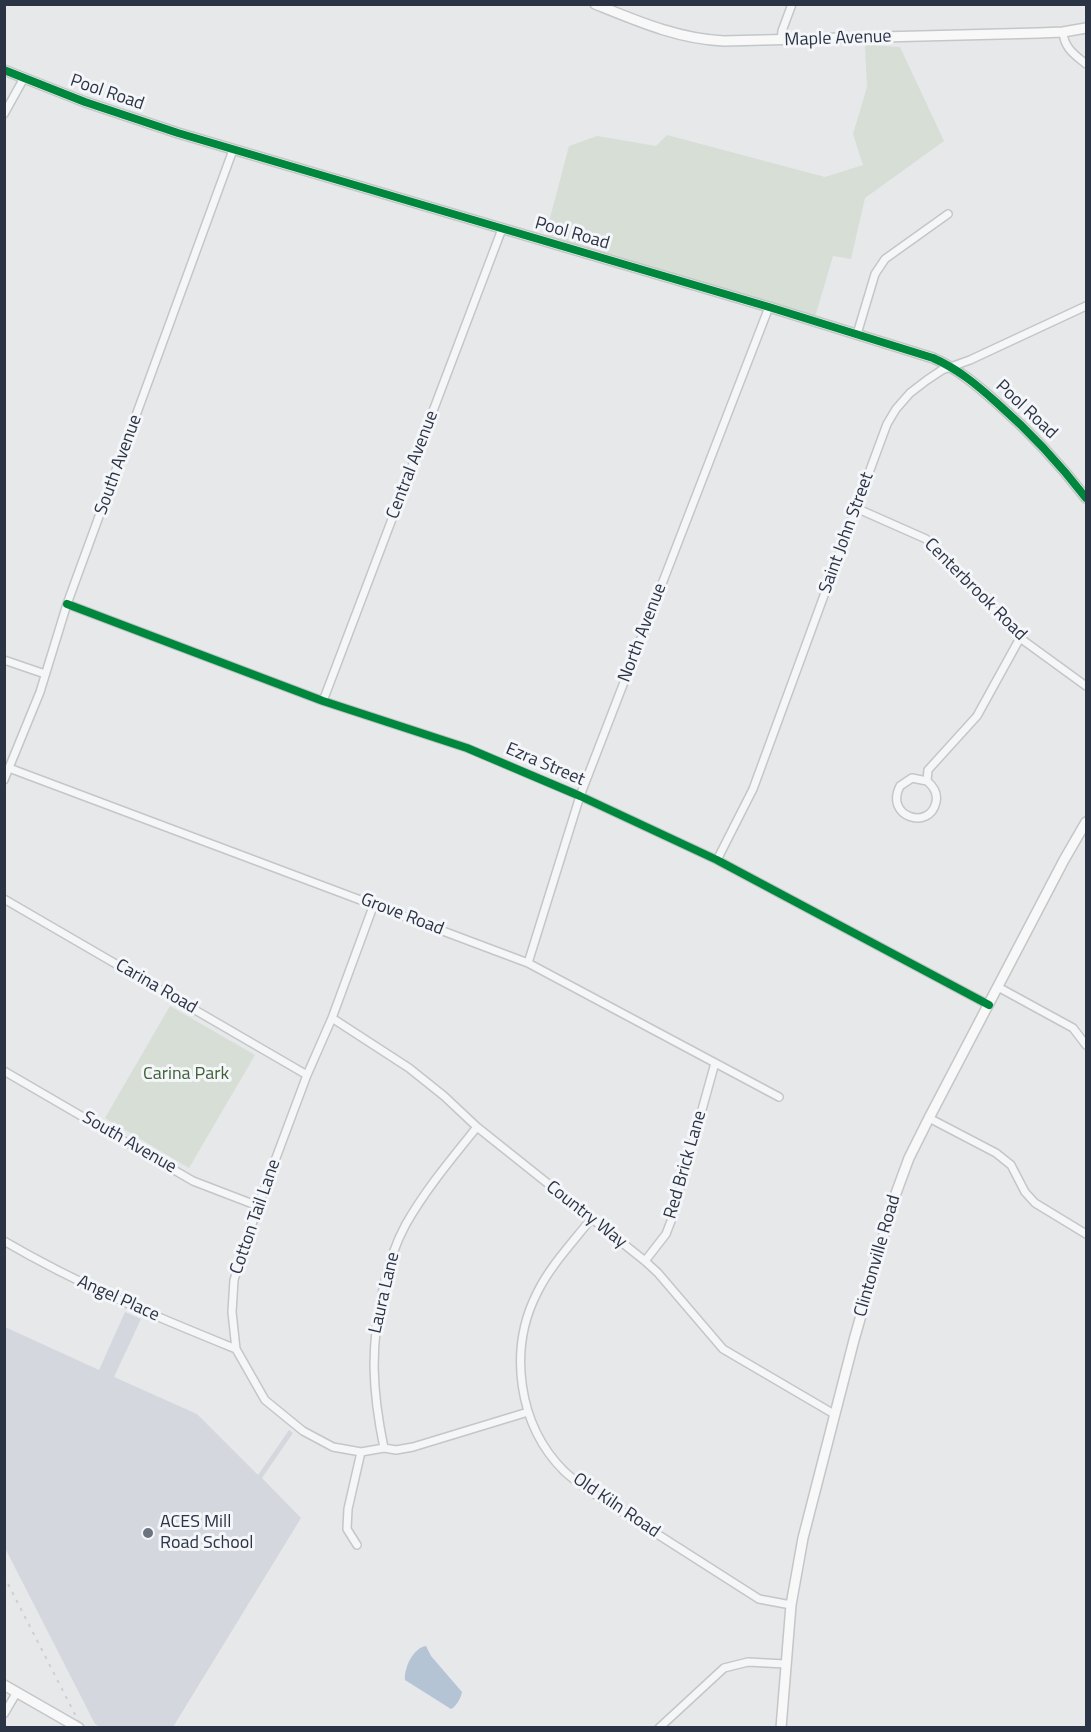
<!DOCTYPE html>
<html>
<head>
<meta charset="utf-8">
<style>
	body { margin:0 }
	#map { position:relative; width:1091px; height:1732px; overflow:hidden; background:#e6e8ea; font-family:"Titillium Web",sans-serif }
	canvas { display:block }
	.frame { position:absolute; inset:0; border:6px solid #2b3445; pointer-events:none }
</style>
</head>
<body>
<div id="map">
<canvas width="1091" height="1732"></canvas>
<div class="frame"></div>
</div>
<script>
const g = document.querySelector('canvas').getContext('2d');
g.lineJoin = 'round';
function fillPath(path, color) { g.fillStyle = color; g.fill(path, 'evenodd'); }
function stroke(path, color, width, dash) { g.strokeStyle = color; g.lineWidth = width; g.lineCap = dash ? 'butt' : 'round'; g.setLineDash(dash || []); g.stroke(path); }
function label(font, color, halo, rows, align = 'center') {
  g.font = font + ' "Titillium Web",sans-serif'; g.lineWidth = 6; g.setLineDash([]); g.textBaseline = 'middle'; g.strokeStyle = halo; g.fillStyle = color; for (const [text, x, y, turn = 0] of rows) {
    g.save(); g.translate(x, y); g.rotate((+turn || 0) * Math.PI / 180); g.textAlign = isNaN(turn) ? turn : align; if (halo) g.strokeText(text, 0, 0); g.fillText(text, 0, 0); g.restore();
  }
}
const built = new Path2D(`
	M125,1312l16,7 -27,58 83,37 61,61 31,-45 4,3 -31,45 39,40 -128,209 -71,1 -7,-4 -90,-176v-221l94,43z`);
const green = new Path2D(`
	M865,45l35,2 44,94 -79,57 -14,61 -18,-3 -18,61 -270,-80 24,-91 28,-10 59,10 11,-11 158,42 38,-12 -10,-31 14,-47z
	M170,1006l85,49 -66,113 -84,-50z`);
const water = new Path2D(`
	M426,1646l5,10 31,36c-1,6 -6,15 -11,17l-46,-29c-1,-12 8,-32 21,-34z`);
const street = new Path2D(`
	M1063,32c1,16 12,23 23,32
	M781,40l1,-9 10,-27
	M4,114l20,-36
	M857,334l18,-60 10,-15 63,-45
	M856,508l70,31 94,99 66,48
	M67,604l256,97 144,47 113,48 137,64 272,145
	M4,660l41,14
	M323,701l179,-472
	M9,768l519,195 251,134
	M4,780l36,-88 27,-88 166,-454
	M927,781l-15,-3 -12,8c-16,31 30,45 36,16 2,-9 -3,-16 -9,-21l1,-11 49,-54 43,-78
	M717,860l36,-71 124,-338 10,-27 9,-15 14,-16 17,-13 15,-10 28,-10 116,-54
	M4,899l303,176
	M374,904l-42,114 -25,57 -49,131 -24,74 -2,32 4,37 29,51 38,31 30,16 28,5 23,-4 12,2 17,-3 115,-35
	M528,963l52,-167 189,-489
	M998,987l75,41 13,17
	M332,1018l77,50 35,28 33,31 168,134 13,12 65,76 111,65
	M4,1071l189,110 65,25
	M929,1118l67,35 15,12 14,27 10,11 51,31
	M591,1219c-18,23 -41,47 -54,74 -29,57 -19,132 27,178 6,6 14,11 21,17l174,111 32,6
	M4,1241c75,44 153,76 232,108
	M645,1261l21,-27 5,-13 44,-158
	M384,1448c-12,-58 -14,-101 -1,-159 5,-23 12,-45 23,-65 20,-35 46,-66 71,-97
	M357,1545l-10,-16 1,-20 13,-57
	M4,1714l13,-22
	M659,1728l65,-60 24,-6 37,2`);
const secondary = new Path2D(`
	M595,4c42,17 83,35 129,37l315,-8 24,-1 23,-4
	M4,70l81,32 93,31 591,174 164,51c25,11 44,27 64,45 33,29 62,60 89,95
	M4,1685l75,43
	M781,1728l10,-123 12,-67 51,-198 41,-144 14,-38 20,-40 135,-258 22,-38`);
const rail = new Path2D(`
	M4,1576l78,152`);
const cycleway = new Path2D(`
	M4,70l81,32 93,31 591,174 164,51c25,11 44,27 64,45 33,29 62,60 89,95
	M67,604l256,97 144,47 113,48 137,64 272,145`);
const markers = [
	[148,1533,6,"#6c737f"]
];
const streetNames = [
	["Maple Avenue",838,39,-2],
	["Pool Road",107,93,19],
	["Pool Road",572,234,16],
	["Pool Road",1026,410,43],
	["South Avenue",119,465,-70],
	["Central Avenue",413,465,-69],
	["Saint John Street",847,533,-70],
	["Centerbrook Road",975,590,45],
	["North Avenue",643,633,-69],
	["Ezra Street",545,765,23],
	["Grove Road",402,915,21],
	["Carina Road",156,987,30],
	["South Avenue",129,1143,30],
	["Red Brick Lane",686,1165,-74],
	["Country Way",586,1215,38],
	["Cotton Tail Lane",256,1217,-71],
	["Clintonville Road",878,1256,-74],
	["Laura Lane",385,1293,-77],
	["Angel Place",118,1299,24],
	["Old Kiln Road",616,1506,34]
];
const parkNames = [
	["Carina Park",186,1075]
];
const poiNames = [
	["ACES Mill",160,1523],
	["Road School",160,1544]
];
fillPath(built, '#d4d7dd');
fillPath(green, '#d6ded6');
fillPath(water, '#b4c4d5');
stroke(street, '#c4c6c8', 10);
stroke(secondary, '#c4c6c8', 12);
stroke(street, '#f5f6f7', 7);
stroke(secondary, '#f8f8f8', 9);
stroke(rail, '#cecfd2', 2, [3, 6]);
stroke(cycleway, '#00873e', 8);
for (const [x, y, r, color] of markers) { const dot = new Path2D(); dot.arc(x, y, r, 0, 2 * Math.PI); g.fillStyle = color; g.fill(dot); stroke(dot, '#f4f6f9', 2); }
label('18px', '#2b3445', '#f4f6f9', streetNames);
label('18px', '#3f6138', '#f4f6f9', parkNames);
label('18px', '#2b3445', '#f4f6f9', poiNames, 'left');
</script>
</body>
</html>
